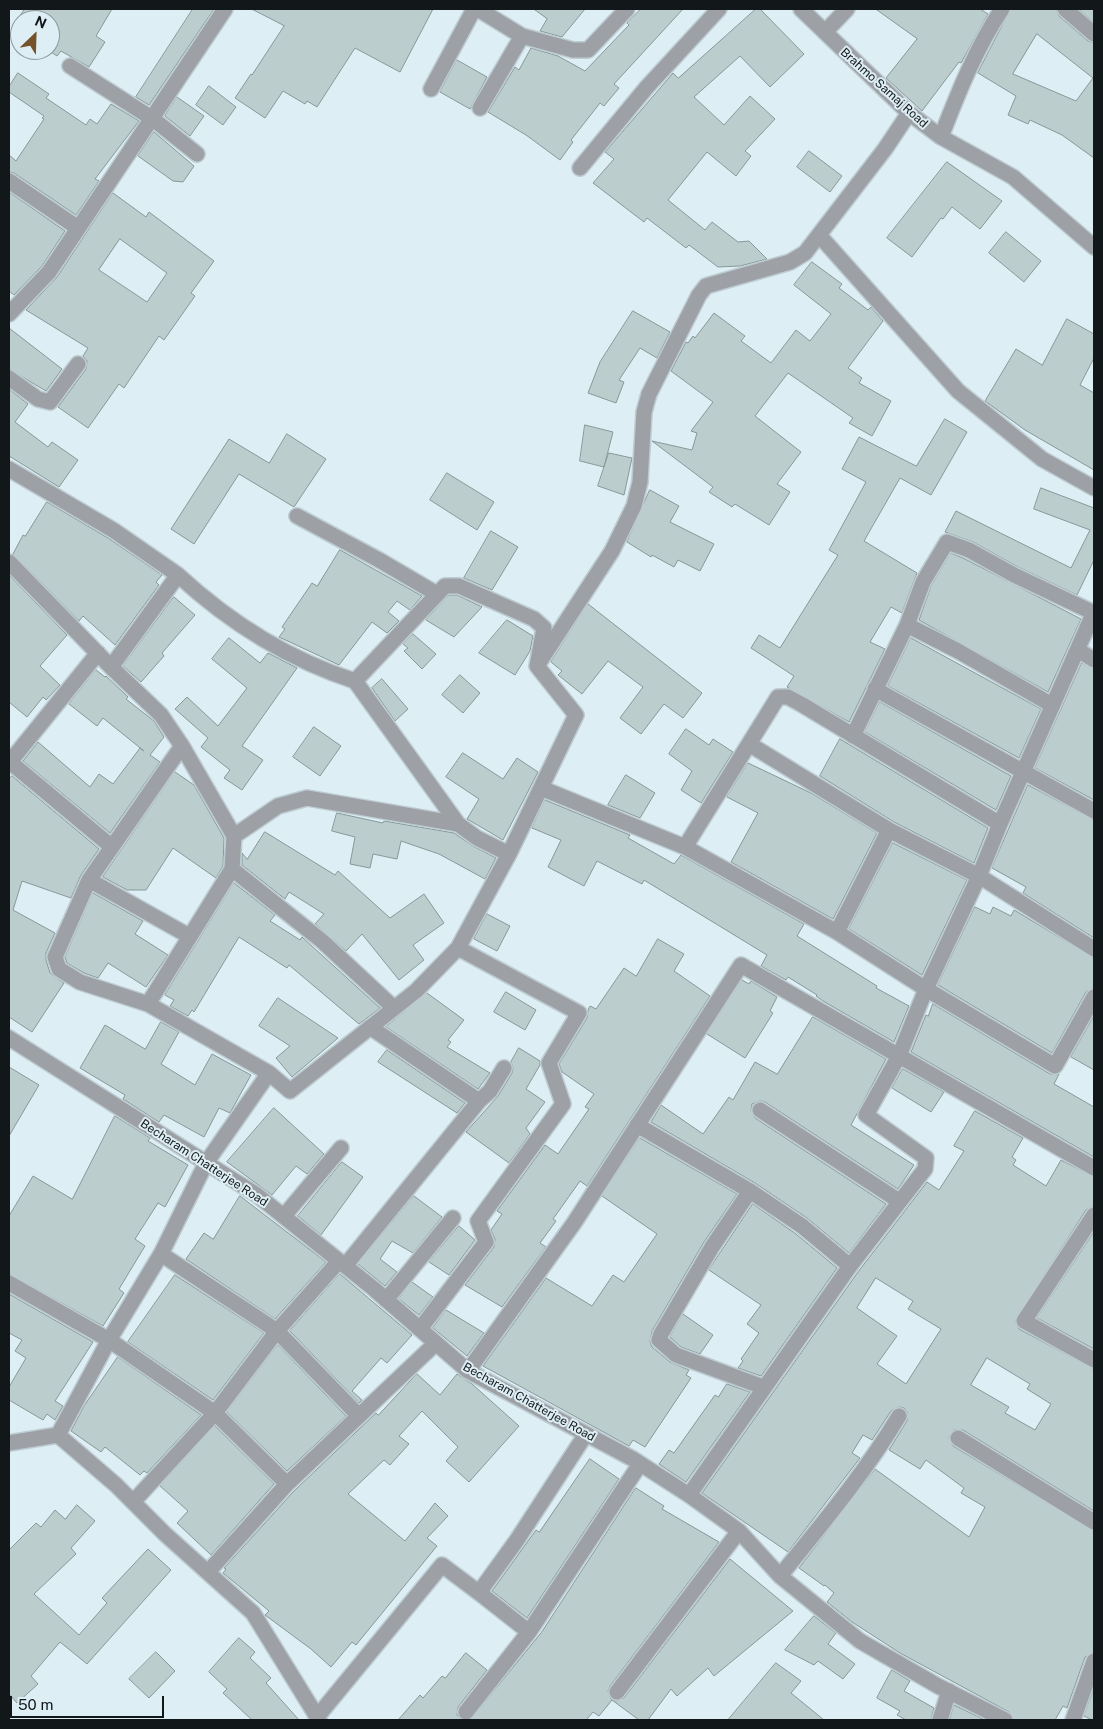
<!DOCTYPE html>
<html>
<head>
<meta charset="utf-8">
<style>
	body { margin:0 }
	#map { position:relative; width:1103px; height:1729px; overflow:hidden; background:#deeef5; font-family:"Public Sans",sans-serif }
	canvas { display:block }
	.frame { position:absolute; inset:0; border:10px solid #12171a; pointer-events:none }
	.north { position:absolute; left:10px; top:10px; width:50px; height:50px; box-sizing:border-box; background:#deeef5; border:1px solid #8c989d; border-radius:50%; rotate:24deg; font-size:14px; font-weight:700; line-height:20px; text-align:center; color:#12171a }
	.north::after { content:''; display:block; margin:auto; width:18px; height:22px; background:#74532a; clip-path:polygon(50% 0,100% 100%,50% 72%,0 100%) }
	.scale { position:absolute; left:10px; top:1696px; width:154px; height:22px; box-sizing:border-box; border:2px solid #12171a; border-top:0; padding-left:6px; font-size:15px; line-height:18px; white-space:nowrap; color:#12171a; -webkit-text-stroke:4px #deeef5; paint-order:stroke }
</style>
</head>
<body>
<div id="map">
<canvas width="1103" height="1729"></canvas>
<div class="frame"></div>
<div class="north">N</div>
<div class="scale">50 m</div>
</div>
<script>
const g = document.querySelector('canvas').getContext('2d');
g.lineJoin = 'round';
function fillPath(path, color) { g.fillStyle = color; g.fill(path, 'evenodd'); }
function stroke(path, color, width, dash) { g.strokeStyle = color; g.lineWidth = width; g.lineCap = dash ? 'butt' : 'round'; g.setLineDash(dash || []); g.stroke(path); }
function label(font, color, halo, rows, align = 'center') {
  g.font = font + ' "Public Sans",sans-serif'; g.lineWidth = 4; g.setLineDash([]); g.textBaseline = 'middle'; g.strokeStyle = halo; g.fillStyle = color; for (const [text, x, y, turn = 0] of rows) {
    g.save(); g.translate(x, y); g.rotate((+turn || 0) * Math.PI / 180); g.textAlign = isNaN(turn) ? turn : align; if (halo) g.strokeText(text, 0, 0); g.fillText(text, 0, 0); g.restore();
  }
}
const building = new Path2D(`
	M25,9h87l-16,27 9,6 -16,25 -28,-16 -4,5 -9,-6h2v-30h-30v10l-6,-5z
	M193,9h21l-65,96 -13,-8z
	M252,9h181l-33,63 -45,-24 -38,59 -10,-6 -2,3 -22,-13 -18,27 -30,-20 16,-24 1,1 32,-49z
	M534,9h51l-23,28 -22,-6 7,-12z
	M641,9h42l-69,75 5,4 -15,18 -4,-3 -29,37 2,2 -13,18 -34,-25 -38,-23 27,-45 4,3 12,-22 27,8 27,15 44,-46 -2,-2z
	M756,9h4l44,45 -34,33 -30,-31 -46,41 30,28 26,-29 25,23 -30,32 6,5 -15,20 -29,-24 -39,48 37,30 7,-8 26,20 11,-1 18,18 -27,7 -22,1 -29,-22 -3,3 -39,-30 -3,4 -51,-39 21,-24 -9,-7 68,-79 5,5z
	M876,9h104l8,5 -27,49 -2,-1 -37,49 -36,-33 31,-39z
	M1011,9h45l3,7 29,25 6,2v115l-32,-23 -32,-15 -2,4 -20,-9 8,-19 -38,-23zM1037,34l56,44 -17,23 -63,-27z
	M1079,9h15v13z
	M457,60l30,17 -17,32 -30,-17z
	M18,73l31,21 -3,4 40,27 4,-6 7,5 14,-20 28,17 -44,58 4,2 -23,34 -62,-42 -5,-1v-17l7,6 28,-42 -2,-1 2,-2 -35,-24v-5z
	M209,86l27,21 -13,18 -27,-20z
	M177,97l27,19 -14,20 -25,-20z
	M154,132l40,34 -11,16 -10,-1 -35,-25z
	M809,151l33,25 -12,16 -33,-25z
	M947,162l55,39 -22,28 -28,-22 -9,12 -2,-1 -29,39 -25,-19z
	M9,192l56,39 -23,35 -28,29 -5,-4z
	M113,193l33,24 3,-5 65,49 -23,32 4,3 -31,44 -5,-4 -35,52 -5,-4 -31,44 -30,-21 28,-38 1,-8 -4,-5 5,-8 -62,-38 31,-33zM120,239l47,34 -20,29 -48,-32z
	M1006,232l35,29 -17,21 -35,-29z
	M812,262l30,22 -3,4 29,22 3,-3 12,14 -35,47 14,10 -3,5 32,18 -19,35 -23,-13 4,-5 -65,-45 -33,43 46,36 -24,32 13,8 -21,33 -34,-21 -3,3 -23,-15 4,-5 -61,-46 40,9 5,-17 -6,-2 22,-29 -42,-31 15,-29 2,1 5,-7 2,2 19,-25 31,23 -4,5 30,22 25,-33 14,11 21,-27 -37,-29z
	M633,311l37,21 -13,26 -17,-10 -21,32 5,2 -8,21 -28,-10 12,-31z
	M1067,319l27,15v24l-14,27 14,8v77l-69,-40 -40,-29 31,-52 26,16z
	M9,328l53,41 -16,22 -37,-22z
	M9,389l19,15 -13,18 33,25 4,-5 26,18 -19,27 -50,-31z
	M945,419l22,13 -36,63 -31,-17 -36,63 53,32 -15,40 -11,-6 -21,35 15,7 -36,73 -62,-35 7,-11 -43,-28 8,-13 21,13 58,-93 -9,-5 37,-68 -24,-13 17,-32 57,29z
	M585,425l28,7 -9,35 -24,-6z
	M287,434l39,25 -32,48 -55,-33 -45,70 -23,-15 58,-90 40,24z
	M609,453l23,5 -8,37 -26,-9z
	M447,473l47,29 -17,28 -47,-30z
	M1041,488l53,20v52l-17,35 -59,-28 -45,-25 -28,-10 11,-21 115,57 19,-38 -56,-21z
	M650,490l29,16 -9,16 44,22 -14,27 -22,-11 -4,7 -22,-12 -1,2 -24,-15z
	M47,502l61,36 54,37 -6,7 3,3 -44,60 -32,-29 -4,5 -66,-67 10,-19 2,1z
	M491,531l27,16 -26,43 -28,-12z
	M340,550l82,46 -12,14 -13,-9 -9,11 11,9 -12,12 -15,-11 -33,43 -60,-28 6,-8 -3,-2 30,-44 5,3z
	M951,553l14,6 116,60 -33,73 -129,-72 12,-34z
	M9,575l58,60 -27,31 20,19 -14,15 -3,-3 -16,20 -18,-15z
	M449,595h8l25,12 -28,30 -28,-17z
	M174,597l21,18 -33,38 2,3 -23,26 -18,-16z
	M588,604l114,89 -19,25 -19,-14 -23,30 -21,-16 23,-31 -35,-26 -26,33 -24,-19 4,-4 -11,-9z
	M507,620l26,16 -3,15 -15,24 -36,-22z
	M413,634l23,20 -14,15 -18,-18 4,-3 -5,-4z
	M229,638l31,25 8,-10 29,15 -55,78 21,14 -21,30 -18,-12 6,-8 -29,-23 7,-9 -33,-29 12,-12 31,29 29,-38 -35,-29z
	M911,638l130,71 -22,49 -131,-72z
	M1082,663l12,6v131l-59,-32z
	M96,670l9,7 1,-1 22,21 -2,2 28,22 10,16 -14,18 10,7 -50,71 -87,-72 15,-19 52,45 9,-13 14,10 27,-36 4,3 -41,-33 -6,8 -28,-22z
	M460,675l20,18 -17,20 -21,-18z
	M382,679l26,30 -13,12 -23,-33z
	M880,702l131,74 -15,34 -131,-78z
	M314,727l27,19 -21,30 -27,-19z
	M686,729l23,16 4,-6 20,13 -32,51 -20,-13 11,-19 -23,-17z
	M840,739l148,89 -14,35 -80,-41 -74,-46z
	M463,753l40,26 14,-21 21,14 -35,68 -36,-21 12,-20 -33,-22z
	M748,763l63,30 66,40 -44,86 -102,-57 27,-49 -31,-16z
	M175,772l19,13 30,53 -1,28 -7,12 -43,-30 -27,42h-19l-24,-13z
	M626,775l29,18 -15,25 -32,-13z
	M12,776l87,73 -18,26 -10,23 -49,-17 -9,29 42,23 -9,20v7l4,13 14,10 -32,49 -23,-15v-238z
	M1028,785l66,35v118l-71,-45 3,-6 -34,-19z
	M545,800l85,35 -2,3 46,26 7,-9 123,69 -7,12 80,50 -1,2 33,18 -15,36 -71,-41 -7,-5 1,-1 -29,-18 -2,3 -25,-14 6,-11 -123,-75 -2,4 -45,-23 -13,25 -36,-19 13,-27 -29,-12z
	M337,813l46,10 1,-2 70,12 19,13 23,12 -11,21 -46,-25 -38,-13 -4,18 -24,-5 -3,14 -20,-4 5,-27 -23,-6z
	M265,832l70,43 3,-4 52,47 34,-24 20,29 -31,22 11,15 -25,20 -37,-46 -16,17 -31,-27 9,-10 -35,-22 -4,7 -43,-34v-12l5,6z
	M893,843l74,37 -45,95 -73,-46z
	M234,883l41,32 -5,6 30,19 2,-3 78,71 -21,16 -70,-59 -2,3 -48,-31 -45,75 -2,-2 -4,6 -18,-10 4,-6 -9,-5z
	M93,893l50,28 -8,13 33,21 -22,32 -38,-24 -10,15 -14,-5 -17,-10 -2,-6z
	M975,907l15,7 3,-7 18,9 3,-6 80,48v30l-8,4 -34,61 -114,-68z
	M487,914l23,12 -13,25 -23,-12z
	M658,939l26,15 -10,17 36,25 -123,190 -7,-5 -27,38 3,2 -16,22 6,4 -44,60 -37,-22 29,-38 1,-8 -4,-9 11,-16 -5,-3 48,-66 13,9 31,-45 -4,-2 9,-13 -32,-22 -3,-8 28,-46 1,-8 2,-4 6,3 28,-41 12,8z
	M742,980l7,4 2,-3 26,16 -7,14 3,2 -28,45 -38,-24z
	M506,992l30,18 -11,20 -31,-18z
	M427,993l37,27 -16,20 3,2 -4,5 43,26 -12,16 -92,-62z
	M278,998l60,40 -46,39 -16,-19 14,-12 -31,-20z
	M933,1004l117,70h9l-5,10 40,23v50l-183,-105 15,-37 2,1z
	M1094,1016v54l-23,-13z
	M813,1017l73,42 -35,66 63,40 -16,24 -133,-87 -5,-1 -8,3 -1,6 4,8 131,86 -37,49 -42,-35 -52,-35 -104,-61 10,-17 42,29 26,-37 4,3 22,-38 22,12z
	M161,1022l18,10 -18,32 34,21 17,-31 39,21 -21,38 -11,-5 -15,29 -40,-22 -5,7 -36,-23 2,-4 -45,-27 25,-43 40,24z
	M519,1048l21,13v4l-14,24 19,13 -19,26 4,6 -21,29 -43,-31 32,-36 14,-23 1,-5 -2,-6z
	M387,1050l78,53 -8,10 -79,-51z
	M9,1067l30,18 -30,51z
	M903,1069l41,23 -13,20 -39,-24z
	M274,1108l50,46 -17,20 -11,-8 -24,29 -45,-33z
	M975,1111l48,27 -11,19 4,3 -3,5 33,21 15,-26 33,17v29l-8,4 -71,111 4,8 75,40v142l-131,-81h-9l-5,7 4,9 141,85v121l-9,5 -18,51 -4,-2 -8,14h-41l-5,-8 -109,-59 -48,-31 -25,-20 7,-9 -9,-8 -1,1 -25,-18 76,-99 94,68 16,-30 -24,-14 3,-5 -38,-28 -6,9 -31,-19 18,-29v-9l-3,-4 -5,-1 -8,4 -19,29 -9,-5 -11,18 8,5 -72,94 -86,-59 156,-221 69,-90 12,8 25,-39 -10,-5zM876,1278l37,23 -5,8 33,20 -35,55 -29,-20 20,-28 -40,-28zM987,1358l43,26 -3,5 24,15 -16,26 -30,-17 4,-6 -38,-22z
	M115,1116l35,22 -2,3 40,24 -23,42 -7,-4 -23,36 10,7 -26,43 5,4 -21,33 -94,-52v-58l24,-40 39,23z
	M640,1138l97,56 -33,48 -52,89 -2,11 2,5 18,15 19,8 -3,5 5,3 -46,69 -12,-7 -4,6 -146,-80 63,-88 46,28 21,-31 11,7 33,-48 -55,-38z
	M342,1162l21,15 -42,58 -23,-19z
	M240,1196l86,66 -51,57 -89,-60 18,-26 9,6z
	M414,1196l28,21 -29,36 -21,-12 -12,18 17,13 -12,14 -27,-22z
	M753,1204l43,30 41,34 -76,108 -23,-8 5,-7 -2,-2 18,-26 -12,-9 14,-19 -52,-35z
	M459,1226l16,14 -26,35 -20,-13z
	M1094,1232v117l-57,-31z
	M340,1274l72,61 -25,28 -6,-5 -29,33 10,9 -3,3 -69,-72z
	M175,1275l89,58 -51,67 -85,-58z
	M412,1282l21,15 -14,18 -20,-16z
	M9,1294l84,48 -38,59 8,5 -8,14 -8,-6 -4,6 -34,-20v-13l17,-29 -11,-7 7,-11 -13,-7z
	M446,1310l38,23 -17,23 -34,-28z
	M683,1314l30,21 -13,19 -19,-7 -11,-10z
	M278,1345l68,71 -59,55 -60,-59z
	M118,1357l83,58 -54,58 -3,-2 -4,4 -35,-28 -4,5 -30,-21 13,-25z
	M417,1374l23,21 17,-21 15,10 47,42 -50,56 -23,-21 12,-14 -36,-36 -23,25 10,8 -19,21 -6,-5 -36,34 57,47 30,-38 13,13 -21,22 10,8 -81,99 -4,-3 -21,25 -20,-18 -46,-34 4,-4 -46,-38 3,-4 -2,-1 70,-77 82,-78 2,2z
	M727,1384l23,8 -64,90 -27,-18 10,-14 5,3 41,-58 3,2z
	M215,1426l59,58 -63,71 -34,-32 11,-12 -28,-25z
	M590,1459l29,20 -92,139 -35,-27 44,-61 3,2z
	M636,1488l28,18 -2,3 57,33 -109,144 -2,5 3,8 5,2 8,-3 106,-139 63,52 -79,65 -6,-8 -31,28 -6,-7 -23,31h-9l-27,-20 -13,16 -6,-4 -7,8h-116l71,-87z
	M77,1505l18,16 -24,27 5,6 -42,40 45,41 28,-32 -5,-5 46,-49 23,21 -84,94 -27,-22 -29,34 7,8 -21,19 -8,-9v-144l27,-27 5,4 14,-17 10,9z
	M814,1616l22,17 -8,11 27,20 -12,15 -25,-18 -4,4 -29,-15z
	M239,1638l16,14 -5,6 21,20 -5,5 33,37h-47l-29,-27 4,-4 -18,-17z
	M156,1652l19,19 -26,27 -20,-19z
	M466,1653l21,17 -29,37 -1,8 5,5h-64l22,-25 3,3 19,-22 3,2z
	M776,1663l25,18 -10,12 33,27h-96z
	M892,1670l18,11 -6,10 30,17 -3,12h-25l-9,-5 3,-4 -23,-13z
	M1094,1688v32h-2l-8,-4z
	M954,1705l31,15h-35z`);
const minor = new Path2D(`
	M478,9l44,27
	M801,9l108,104 32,24 72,40 81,70
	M1065,9l29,25
	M825,32l22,-23
	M70,66l83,53 44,35
	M431,89l43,-80
	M480,108l42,-72 51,14h15l39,-41
	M941,137c17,-44 35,-89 61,-128
	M580,168l67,-81 72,-78
	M9,181l69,47
	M819,235l139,156 84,68 52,29
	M9,314l40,-42 176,-263
	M9,378l29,21 12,3 28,-38
	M9,469l104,61 65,45 -67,92
	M297,516l82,44 58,34
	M9,562l102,105 50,48 21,31 52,90 -2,33 -84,135 121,69 -63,90 -45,91 -52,86 106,73 72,71 148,-140
	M178,575c52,48 109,84 177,106l103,143 19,14 32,16 -51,94 -42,43 -126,100 -21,-18
	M1078,650l16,10
	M537,666l75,-115 22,-45 6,-24 4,-70 5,-18 50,-99 7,-9 84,-24 15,-9 80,-104 24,-36
	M355,681l90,-95h14l75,33 10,9 -7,38 39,49 -67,139
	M875,689l219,122
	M1052,705l-94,-54 -51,-26 16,-43 24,-40 22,8 45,25 80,38
	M853,736l54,-111
	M749,744l140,86 90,46 115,73
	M10,762l102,85 -23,33 100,56
	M9,763l89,-110
	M541,788l144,59
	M1000,824l-199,-120 -13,-7h-10l-93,150 152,85 89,57 129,77 39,-69
	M234,836l44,-30 29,-8 151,26
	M112,847l70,-101
	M232,869l90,72 72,67
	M89,880l-34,77 4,12 21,13 68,22
	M837,932l52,-102
	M370,1027l109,74
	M9,1038l248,157 117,94 94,82 165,88 56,36 50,36 41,45 80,65 78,45 67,34
	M760,1110l139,91
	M637,1125l113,66 52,35 48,40
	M750,1191l-38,56 -51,87 -2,6 17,15 87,32
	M1094,1215l-70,106 70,39
	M284,1216l57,-68
	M161,1254l116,77 82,85
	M345,1266l134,-165 11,-10 14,-23
	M9,1283l100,57 -51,95
	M386,1300l67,-82
	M420,1329l66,-87 -8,-21 85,-117 -14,-41 30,-50 -121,-65
	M468,1371l106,-148 167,-258 353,203
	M958,1438l136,84
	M9,1443l49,-8 58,50 49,49 88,79 66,107
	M689,1495l161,-229 75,-97 1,-11 -60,-43 33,-59 27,-67 53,-113 21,-52 94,-212
	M133,1502l82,-89 62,-82 62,-70
	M208,1572l79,-88
	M780,1576c42,-52 85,-103 119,-160
	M529,1632l-47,-37 1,-8 34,-47 69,-106
	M617,1692l122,-161
	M466,1712l63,-80 111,-168
	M317,1717l125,-152 40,30
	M940,1720l9,-29
	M1073,1720l21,-59`);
const streetNames = [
	["Brahmo Samaj Road",884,88,42],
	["Becharam Chatterjee Road",204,1163,33],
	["Becharam Chatterjee Road",529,1402,29]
];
fillPath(building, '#bbcdcd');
stroke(building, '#879898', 1);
stroke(minor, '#bdccd2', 18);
stroke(minor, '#9da1a6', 15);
label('12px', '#12171a', '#deeef5', streetNames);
</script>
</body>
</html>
